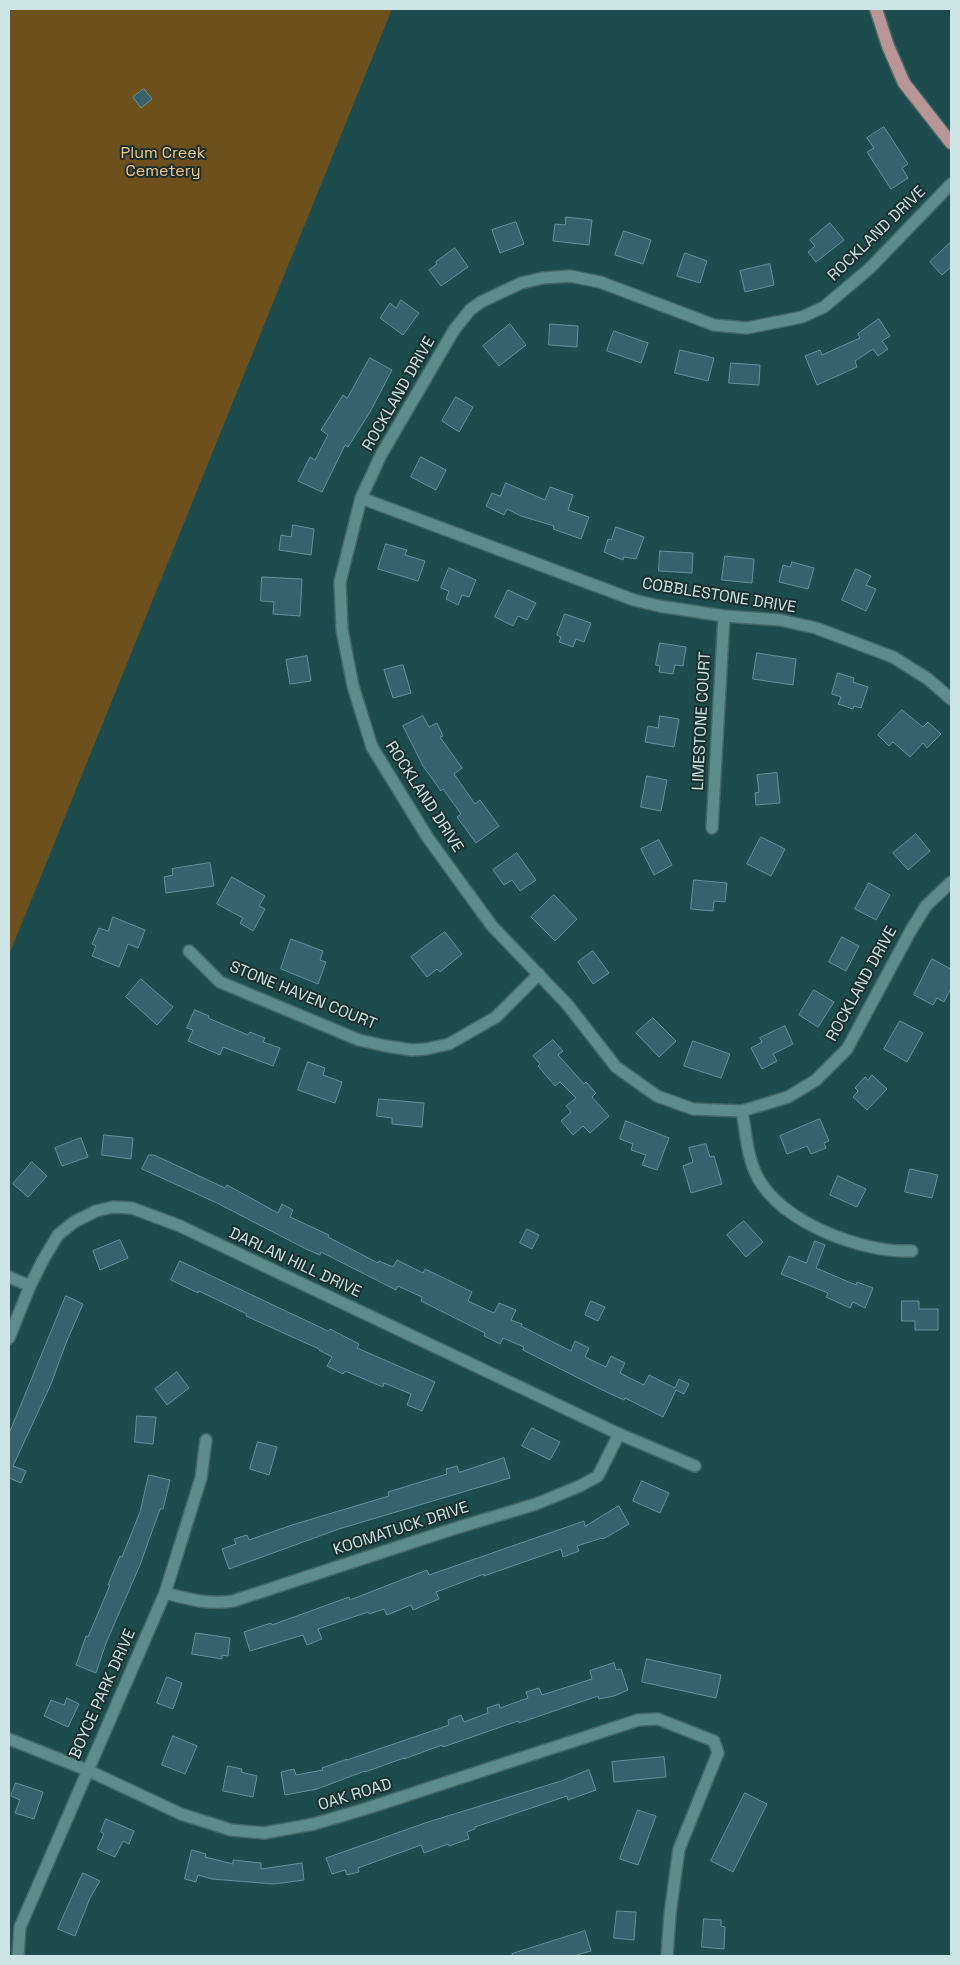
<!DOCTYPE html>
<html>
<head>
<meta charset="utf-8">
<style>
	body { margin:0 }
	#map { position:relative; width:960px; height:1965px; overflow:hidden; background:#1c4c4d; font-family:"Space Grotesk",sans-serif }
	canvas { display:block }
	.frame { position:absolute; inset:0; border:10px solid #cde5e6; pointer-events:none }
</style>
</head>
<body>
<div id="map">
<canvas width="960" height="1965"></canvas>
<div class="frame"></div>
</div>
<script>
const g = document.querySelector('canvas').getContext('2d');
g.lineJoin = 'round';
function fillPath(path, color) { g.fillStyle = color; g.fill(path, 'evenodd'); }
function stroke(path, color, width, dash) { g.strokeStyle = color; g.lineWidth = width; g.lineCap = dash ? 'butt' : 'round'; g.setLineDash(dash || []); g.stroke(path); }
function label(font, color, halo, rows, align = 'center') {
  g.font = font + ' "Space Grotesk",sans-serif'; g.lineWidth = 4; g.setLineDash([]); g.textBaseline = 'middle'; g.strokeStyle = halo; g.fillStyle = color; for (const [text, x, y, turn = 0] of rows) {
    g.save(); g.translate(x, y); g.rotate((+turn || 0) * Math.PI / 180); g.textAlign = isNaN(turn) ? turn : align; if (halo) g.strokeText(text, 0, 0); g.fillText(text, 0, 0); g.restore();
  }
}
const green = new Path2D(`
	M9,9h383l-383,946z`);
const building = new Path2D(`
	M144,89l8,10 -11,9 -8,-11z
	M884,127l24,37 -6,4 6,10 -17,11 -24,-37 7,-4 -7,-10z
	M566,217l26,3 -3,25 -36,-4 2,-17 10,1z
	M516,222l8,22 -24,9 -8,-23z
	M830,223l14,17 -28,22 -8,-10 7,-6 -5,-6z
	M624,231l27,9 -8,24 -28,-9z
	M951,242v25l-9,8 -12,-13z
	M455,248l13,19 -27,19 -12,-16 8,-6 -1,-2z
	M685,253l22,8 -7,22 -23,-7z
	M770,264l4,21 -29,7 -5,-21z
	M401,300l18,13 -16,22 -23,-17 10,-15 6,5z
	M879,319l11,17 -8,5 6,8 -10,7 -5,-7 -18,12 2,6 -40,18 -12,-29 15,-6 2,5 38,-17 -2,-4z
	M510,324l16,21 -27,21 -16,-20z
	M550,324l28,2 -1,21 -28,-2z
	M614,331l34,12 -7,20 -34,-12z
	M680,350l34,8 -6,23 -33,-8z
	M370,358l22,12 -22,42 -22,35 -3,-2 -23,47 -24,-11 12,-24 5,3 13,-25 -7,-5 22,-35 4,3z
	M731,363l29,2 -1,20 -30,-2z
	M456,397l17,10 -14,25 -17,-11z
	M421,457l25,13 -10,20 -25,-13z
	M506,483l39,17 5,-13 23,8 -5,15 21,7 -8,22 -28,-10 1,-3 -33,-10 -14,-7 -3,6 -18,-9 6,-13 8,3z
	M293,525l21,4 -3,26 -32,-5 2,-15 10,2z
	M616,527l28,10 -8,22 -12,-2 -1,3 -19,-8 4,-13 3,1z
	M386,544l21,6 -2,5 20,6 -7,20 -40,-12z
	M660,551l33,2 -1,20 -33,-2z
	M725,556l29,3 -2,24 -30,-3z
	M792,562l22,6 -6,21 -29,-7 4,-17 7,2z
	M449,568l27,12 -7,17 -7,-2 -4,10 -12,-6 3,-8 -8,-3z
	M856,569l15,7 -5,9 10,4 -10,22 -24,-11z
	M262,577l40,2 -2,37 -27,-2 1,-12 -13,-1z
	M508,590l28,13 -9,17 -9,-4 -5,10 -18,-9z
	M565,614l26,9 -7,19 -8,-3 -3,8 -14,-5 2,-5 -4,-2z
	M660,643l26,4 -3,19 -8,-1 -2,9 -14,-2 1,-6 -4,-1z
	M757,653l39,6 -3,26 -40,-6z
	M307,656l4,25 -21,3 -4,-24z
	M403,665l8,28 -18,5 -9,-28z
	M838,673l16,5 -1,4 15,5 -7,21 -7,-2 -1,3 -15,-5 3,-7 -9,-3z
	M902,710l21,17 5,-5 13,12 -14,14 -4,-5 -13,14 -17,-15 -4,4 -11,-11z
	M423,716l6,11 8,-4 6,13 -3,1 22,31 -8,6 21,30 5,-4 19,26 -23,17 -19,-26 4,-3 -18,-25 -2,2 -18,-25 -20,-40z
	M660,716l19,3 -5,28 -29,-5 3,-16 10,2z
	M777,773l3,30 -24,2 -1,-12 4,-1 -2,-17z
	M647,776l20,4 -6,31 -20,-4z
	M916,834l14,17 -22,19 -15,-17z
	M761,837l24,12 -14,27 -24,-12z
	M659,840l13,25 -18,10 -13,-26z
	M517,853l19,27 -16,11 -8,-11 -8,5 -11,-15z
	M210,863l4,23 -48,7 -2,-16 9,-2 -1,-6z
	M232,877l33,19 -6,10 6,3 -12,22 -13,-8 3,-5 -26,-14z
	M694,880l33,3 -2,19 -11,-1 -1,10 -22,-2z
	M869,883l21,12 -14,25 -21,-11z
	M554,895l23,24 -22,22 -24,-24z
	M113,917l32,13 -7,18 -10,-4 -9,23 -27,-11 4,-10 -4,-2 7,-16 9,3z
	M445,932l17,22 -22,18 -3,-3 -10,8 -16,-20z
	M842,937l17,9 -13,25 -17,-9z
	M291,939l32,12 -3,9 6,2 -8,22 -37,-15z
	M593,951l16,22 -16,11 -15,-22z
	M932,959l19,10v19l-7,14 -7,-4 -4,7 -19,-10z
	M141,979l32,28 -16,18 -31,-28z
	M814,990l20,12 -16,25 -19,-12z
	M195,1010l14,6 -1,2 40,17 2,-3 15,6 -2,4 17,6 -7,18 -50,-19 -3,8 -32,-14 5,-11 -6,-2z
	M653,1018l23,23 -17,16 -23,-24z
	M900,1021l23,12 -16,29 -23,-13z
	M785,1026l8,18 -20,10 4,7 -15,8 -11,-21 11,-6 -2,-4z
	M553,1040l10,11 -5,4 26,29 2,-2 10,11 -4,4 17,19 -19,17 -7,-7 -10,9 -12,-14 10,-9 -5,-6 10,-8 -16,-16 -5,4 -17,-20 2,-2 -7,-8z
	M693,1041l37,13 -9,24 -37,-12z
	M308,1062l17,6 -2,7 19,7 -7,21 -37,-13z
	M872,1075l15,14 -20,21 -14,-13 5,-6 -3,-3 10,-11 3,3z
	M379,1099l45,4 -2,24 -30,-3v-6l-15,-2z
	M820,1119l9,22 -5,2 2,5 -15,6 -4,-8 -20,8 -7,-18z
	M626,1121l43,17 -12,32 -15,-5 4,-10 -15,-5 2,-6 -13,-5z
	M104,1135l29,3 -2,21 -29,-4z
	M81,1138l7,19 -26,9 -7,-18z
	M706,1144l4,13 4,-1 8,28 -31,9 -8,-27 10,-4 -4,-14z
	M149,1155h5l71,33 2,-3 51,28 4,-9 11,6 -3,7 39,18 -1,2 50,26 1,-2 14,6 4,-7 26,13 2,-4 23,11 24,12 -4,9 26,12 5,-10 17,7 -5,10 11,4 -1,2 50,25 4,-10 14,7 -4,9 21,10 5,-11 14,7 -5,10 24,12 5,-10 26,13 4,-9 10,5 -5,10 -8,-4 -13,27 -38,-19 -1,2 -28,-13 -73,-37 1,-3 -21,-9 -3,6 -16,-8 1,-3 -64,-32 1,-4 -24,-11 -2,4 -75,-38 -1,3 -14,-6 -89,-46 -75,-34z
	M32,1162l15,14 -19,21 -15,-13z
	M910,1169l28,6 -6,23 -27,-6z
	M838,1176l28,13 -9,18 -27,-12z
	M744,1221l19,21 -17,15 -19,-22z
	M527,1229l12,6 -7,14 -12,-6z
	M120,1240l8,18 -28,12 -7,-19z
	M815,1241l10,4 -9,23 40,17 1,-3 16,6 -8,20 -12,-6 -3,6 -24,-11 2,-4 -47,-19 8,-18 17,7z
	M180,1261l148,70 2,-2 29,15 -2,4 78,34 -13,29 -15,-6 4,-11 -27,-11 -1,4 -38,-16 -2,3 -16,-8 5,-9 -13,-7v-1l-73,-33 1,-2 -48,-23 -1,2 -27,-13z
	M66,1296l17,8 -17,39 -15,41 -38,82 13,5 -5,12 -12,-5v-44z
	M591,1301l14,6 -7,14 -13,-6z
	M902,1301h17v8h19v21h-23v-9h-13z
	M177,1372l12,16 -22,17 -12,-16z
	M137,1416l19,1 -3,27 -18,-2z
	M532,1428l28,14 -10,18 -28,-14z
	M258,1442l19,5 -8,28 -19,-6z
	M504,1458l6,20 -171,51 -110,40 -7,-20 14,-5 -2,-5 13,-4 2,5 43,-15 97,-29 -1,-4 59,-18 -1,-5 11,-3 2,6z
	M149,1475l21,5 -7,29h-3l-20,56 -34,78 -10,30 -20,-8 10,-29 2,1 22,-52h-2l12,-29 2,1 18,-45z
	M642,1481l27,12 -9,20 -27,-12z
	M619,1506l10,18 -26,15 -1,-1 -25,8 2,5 -16,6 -2,-8 -77,27v-2l-48,18 3,7 -26,11 -2,-5 -24,10 -3,-6 -15,5 -1,-2 -50,17 4,10 -15,6 -4,-10 -53,16 -6,-19 27,-9 1,2 77,-28 1,3 77,-30 2,5 155,-54 1,5z
	M196,1633l34,5 -2,18 -6,-1v4l-30,-5z
	M647,1659l74,16 -5,23 -74,-16z
	M614,1663l2,7 5,-1 7,21 -14,6 -15,3 -1,-3 -79,27 -1,-2 -75,26 -1,-2 -38,14v-1l-39,14v-1l-48,18 -32,6 -4,-23 13,-3 2,6 27,-5 -1,-2 25,-9v1l102,-35 -1,-5 13,-5 3,7 24,-9 -1,-5 12,-4 1,4 28,-10 -2,-6 13,-4 3,7 50,-16 -2,-8z
	M167,1677l15,6 -9,26 -16,-6z
	M67,1698l12,6 -11,23 -24,-11 7,-16 13,5z
	M173,1736l24,10 -12,28 -23,-9z
	M664,1757l2,20 -52,5 -2,-20z
	M228,1766l14,3 -1,3 16,4 -4,21 -30,-6z
	M589,1770l7,20 -28,10 -1,-4 -92,31v2l-8,3 2,7 -20,7 -1,-2 -24,9 -3,-8 -63,23 1,4 -12,3 -2,-5 -13,4 -6,-16 102,-36 133,-41z
	M16,1783l27,9 -9,27 -19,-6 5,-13 -9,-4z
	M745,1793l22,11 -34,68 -22,-11z
	M638,1810l18,6 -18,49 -18,-6z
	M106,1819l28,12 -5,13 -6,-3 -8,16 -18,-8 7,-15 -3,-2z
	M192,1850l14,4 -1,3 28,7v-4l28,3v6l41,-6 2,17 -30,4 -62,-5 -14,-4 -2,7 -11,-3z
	M83,1873l17,8 -10,17 -15,38 -17,-7z
	M617,1911l19,1 -2,28 -20,-2z
	M704,1919l17,1v6l4,1 -1,22 -22,-2z
	M585,1931l6,20 -18,5h-60l-1,-2z`);
const street = new Path2D(`
	M951,184l-81,84 -46,39 -22,10 -55,11 -33,-3 -114,-43 -30,-6 -27,2 -22,5 -40,19 -11,8 -16,20 -73,125 -20,43 -21,84 2,48 11,56 19,61 56,91 64,88 75,78 49,63 41,29 36,13 49,2 46,-14 28,-17 31,-31 63,-117 16,-26 25,-24
	M361,498l273,102 25,6 65,10 56,4 36,8 77,29 35,22 23,20
	M712,828l12,-212
	M189,951l31,31 139,58 27,6 26,4 14,-1 23,-5 47,-27 43,-43
	M742,1111c4,22 5,47 16,67 25,45 104,75 154,73
	M9,1277l21,9
	M9,1338l21,-52 13,-26 15,-25 16,-13 22,-11 17,-4 19,1 48,18 439,208 76,32
	M165,1593c23,6 44,12 68,8l220,-72 83,-25 44,-18 18,-10 21,-42
	M9,1739l78,31 94,44 50,16 33,3 50,-9 54,-16 270,-88 20,-1 56,22 4,12 -39,96 -9,65 -3,42
	M18,1956l2,-29 145,-334 36,-115 5,-38`);
const primary = new Path2D(`
	M876,9l12,37 16,37 47,60`);
const parkNames = [
	["Plum Creek",163,154],
	["Cemetery",163,172]
];
const streetNames = [
	["ROCKLAND DRIVE",877,234,-44],
	["ROCKLAND DRIVE",399,394,-60],
	["COBBLESTONE DRIVE",719,596,9],
	["LIMESTONE COURT",702,721,-87],
	["ROCKLAND DRIVE",424,797,57],
	["ROCKLAND DRIVE",862,984,-61],
	["STONE HAVEN COURT",303,996,22],
	["DARLAN HILL DRIVE",295,1263,25],
	["KOOMATUCK DRIVE",401,1529,-18],
	["BOYCE PARK DRIVE",103,1694,-66],
	["OAK ROAD",355,1795,-17]
];
fillPath(green, '#6e501d');
fillPath(building, '#36626d');
stroke(building, '#65929e', 1);
stroke(street, '#456767', 14);
stroke(primary, '#456767', 15);
stroke(street, '#5c8c8c', 11);
stroke(primary, '#b99597', 12);
label('16px', '#f9ca84', '#1a2e2f', parkNames);
label('16px', '#cde5e6', '#1a2e2f', streetNames);
</script>
</body>
</html>
